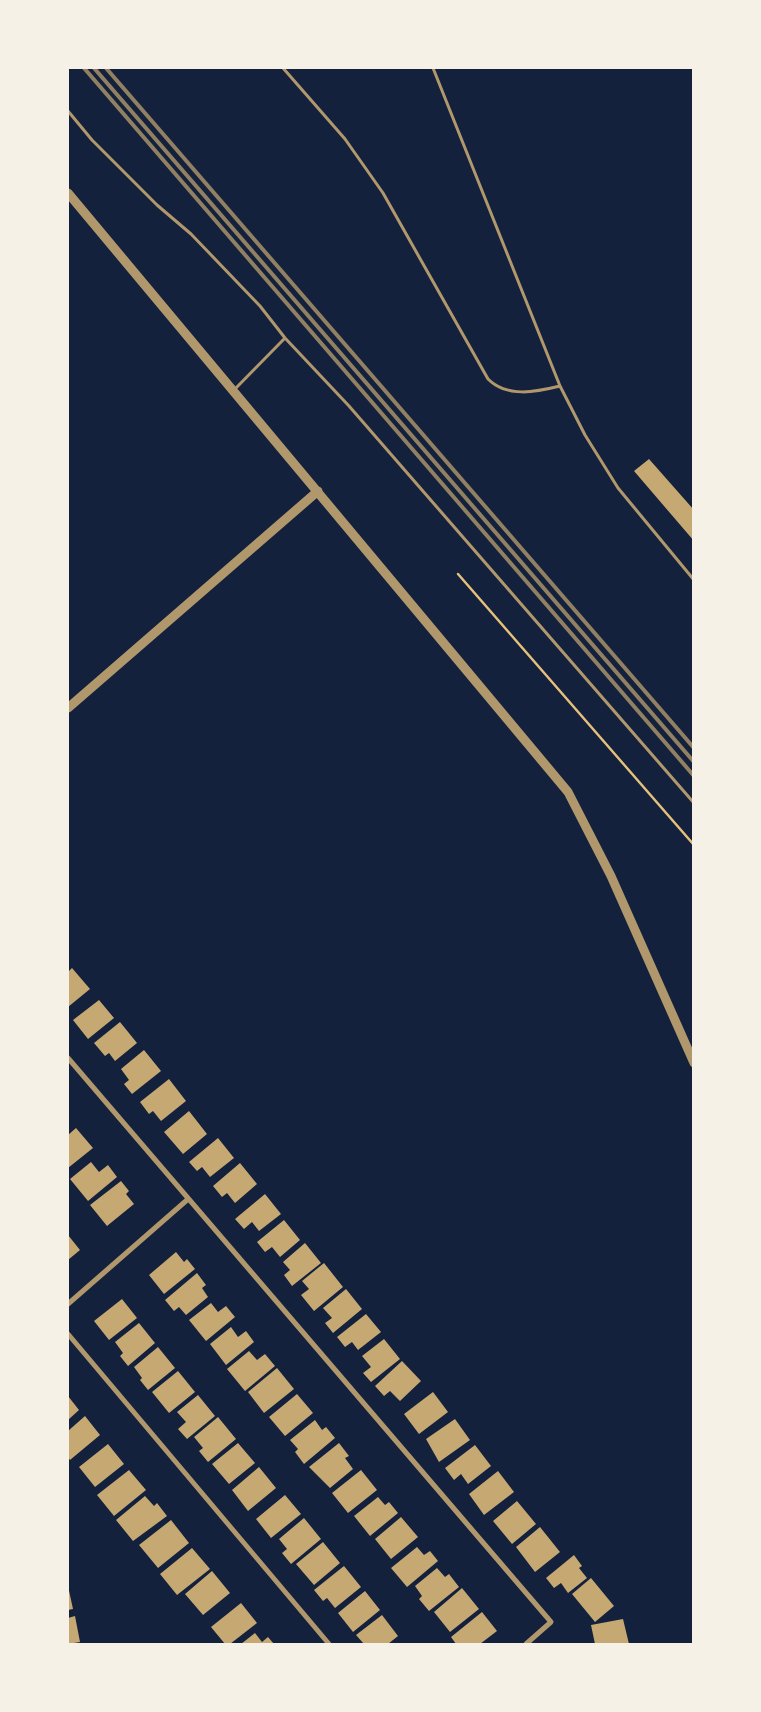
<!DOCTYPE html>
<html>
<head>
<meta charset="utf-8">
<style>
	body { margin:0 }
	#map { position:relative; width:761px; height:1712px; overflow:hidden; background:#14213d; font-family:"Noto Serif",serif }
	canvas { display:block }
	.frame { position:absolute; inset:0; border:69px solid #f6f1e7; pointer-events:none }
</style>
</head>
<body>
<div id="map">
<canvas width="761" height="1712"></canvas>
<div class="frame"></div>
</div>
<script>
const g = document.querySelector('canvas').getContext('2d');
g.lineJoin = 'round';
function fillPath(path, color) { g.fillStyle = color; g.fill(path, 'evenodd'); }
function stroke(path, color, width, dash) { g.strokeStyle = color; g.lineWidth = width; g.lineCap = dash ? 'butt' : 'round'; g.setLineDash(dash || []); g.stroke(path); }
const building = new Path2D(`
	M649,459l45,51v31l-60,-70z
	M72,968l18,21 -22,18v-35z
	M99,1000l15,18 -26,21 -15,-19z
	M120,1022l17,21 -22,18 -6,-8 -4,3 -11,-13z
	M144,1050l17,21 -29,23 -8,-10 5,-4 -8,-11z
	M169,1079l17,22 -25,20 -8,-10 -4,3 -9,-12z
	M189,1111l18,23 -24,20 -19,-22z
	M76,1128l17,20 -25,20v-33z
	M218,1138l16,20 -24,19 -8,-10 -5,4 -8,-9z
	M91,1162l8,10 9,-7 9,12 -29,24 -18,-22z
	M240,1163l17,21 -22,19 -8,-10 -5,4 -9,-11z
	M121,1181l8,10 -3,3 8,10 -27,22 -17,-21z
	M265,1194l16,20 -22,17 -7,-9 -8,7 -9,-10z
	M284,1220l16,20 -20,17 -8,-10 -7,5 -8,-10z
	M68,1235l12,15 -12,10z
	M305,1243l16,20 -29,23 -8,-11 6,-5 -7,-8z
	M176,1252l8,10 3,-3 8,10 -31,25 -15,-19z
	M324,1263l19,24 -29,24 -13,-16 8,-6 -7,-8z
	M197,1273l9,12 -4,3 6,9 -22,18 -7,-8 -5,4 -9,-11z
	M346,1289l16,20 -29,24 -8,-10 7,-5 -9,-10z
	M122,1299l15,19 -28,22 -15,-19z
	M211,1303l7,9 8,-6 9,11 -29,24 -17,-21z
	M366,1314l15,18 -23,18 -6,-8 -7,5 -8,-10z
	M139,1323l16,20 -27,23 -8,-10 3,-3 -8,-11z
	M231,1327l7,10 8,-6 8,11 -28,23 -16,-21z
	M384,1339l16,20 -29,23 -8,-9 8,-6 -9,-11z
	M158,1347l17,21 -27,22 -8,-10 2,-2 -8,-11z
	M249,1351l8,9 8,-6 10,12 -30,25 -18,-22z
	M402,1361l19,20 -21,20 -10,-10 -6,5 -9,-10z
	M277,1368l17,21 -30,24 -16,-21z
	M178,1371l17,21 -26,21 -17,-21z
	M433,1392l15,20 -29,22 -15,-20z
	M297,1394l16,19 -28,23 -16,-19z
	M198,1395l17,21 -28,23 -9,-10 8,-7 -9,-10z
	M68,1396l11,14 -11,10z
	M85,1416l15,19 -30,25 -2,-3v-26z
	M218,1417l18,22 -28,23 -9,-11 4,-3 -9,-11z
	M455,1419l15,21 -31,22 -13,-23z
	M315,1420l7,10 4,-3 9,11 -31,26 -9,-12 3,-3 -8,-9z
	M238,1443l17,20 -26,21 -17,-20z
	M339,1443l10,13 -4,2 8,11 -23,19 -21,-21z
	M108,1444l16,20 -29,23 -16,-20z
	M475,1445l16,21 -23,18 -7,-10 -7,6 -9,-12z
	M259,1467l17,21 -28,23 -16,-21z
	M129,1470l17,20 -32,26 -17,-21z
	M361,1470l16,20 -29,23 -16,-20z
	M498,1471l16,21 -30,23 -15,-21z
	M285,1495l16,19 -30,24 -15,-19z
	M145,1496l9,10 3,-3 10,13 -34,25 -17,-21z
	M378,1497l7,8 4,-3 9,11 -28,23 -16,-20z
	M517,1501l19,23 -24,20 -19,-23z
	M401,1517l17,20 -27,22 -16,-20z
	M304,1518l17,21 -30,25 -9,-11 5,-4 -8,-10z
	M171,1520l18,23 -31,25 -19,-23z
	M540,1527l20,25 -25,20 -19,-25z
	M323,1542l17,21 -26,22 -18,-21z
	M417,1547l7,8 6,-4 8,10 -31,26 -16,-19z
	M192,1548l18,21 -33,26 -17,-21z
	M574,1555l8,11 -3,2 8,10 -19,15 -7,-10 -7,5 -8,-10z
	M344,1566l17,21 -26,21 -8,-10 -4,3 -9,-11z
	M437,1568l8,9 4,-3 10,13 -30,24 -10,-12 3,-3 -7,-10z
	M212,1571l18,22 -27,22 -18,-21z
	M591,1578l23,28 -19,16 -23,-28z
	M68,1586l5,23 -5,1z
	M462,1588l17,21 -29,23 -16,-20z
	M365,1591l15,19 -27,22 -15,-19z
	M241,1603l16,20 -27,21h-5l-14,-17z
	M482,1612l15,19 -17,13h-24l-5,-7z
	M382,1615l16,21 -10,8h-24l-8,-9z
	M75,1616l5,26 -12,2v-26z
	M623,1619l6,25h-34l-4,-19z
	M255,1633l7,9 6,-5 6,7h-33z`);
const path = new Path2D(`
	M458,574l236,271`);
const service = new Path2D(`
	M283,68l62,71 38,54 105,186c19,19 48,13 72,7
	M433,68l127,318 25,49 33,53 76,92
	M68,111l24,29 65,65 34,29 69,72 25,32 64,68 345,397
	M234,390l51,-52`);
const minor = new Path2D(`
	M68,1058l483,564 -25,22
	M68,1304l119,-104
	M68,1334l261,310`);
const tertiary = new Path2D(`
	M68,193l500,599 43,84 83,187
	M68,708l250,-217`);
const rail = new Path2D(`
	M84,68l610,708
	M94,68l600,694
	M106,68l588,680`);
fillPath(building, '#c6a872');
stroke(path, '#e5c07b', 2.5);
stroke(service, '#b1986c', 3);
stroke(minor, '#b1986c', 5);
stroke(tertiary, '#b1986c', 9);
stroke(rail, '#918062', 4);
</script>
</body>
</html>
